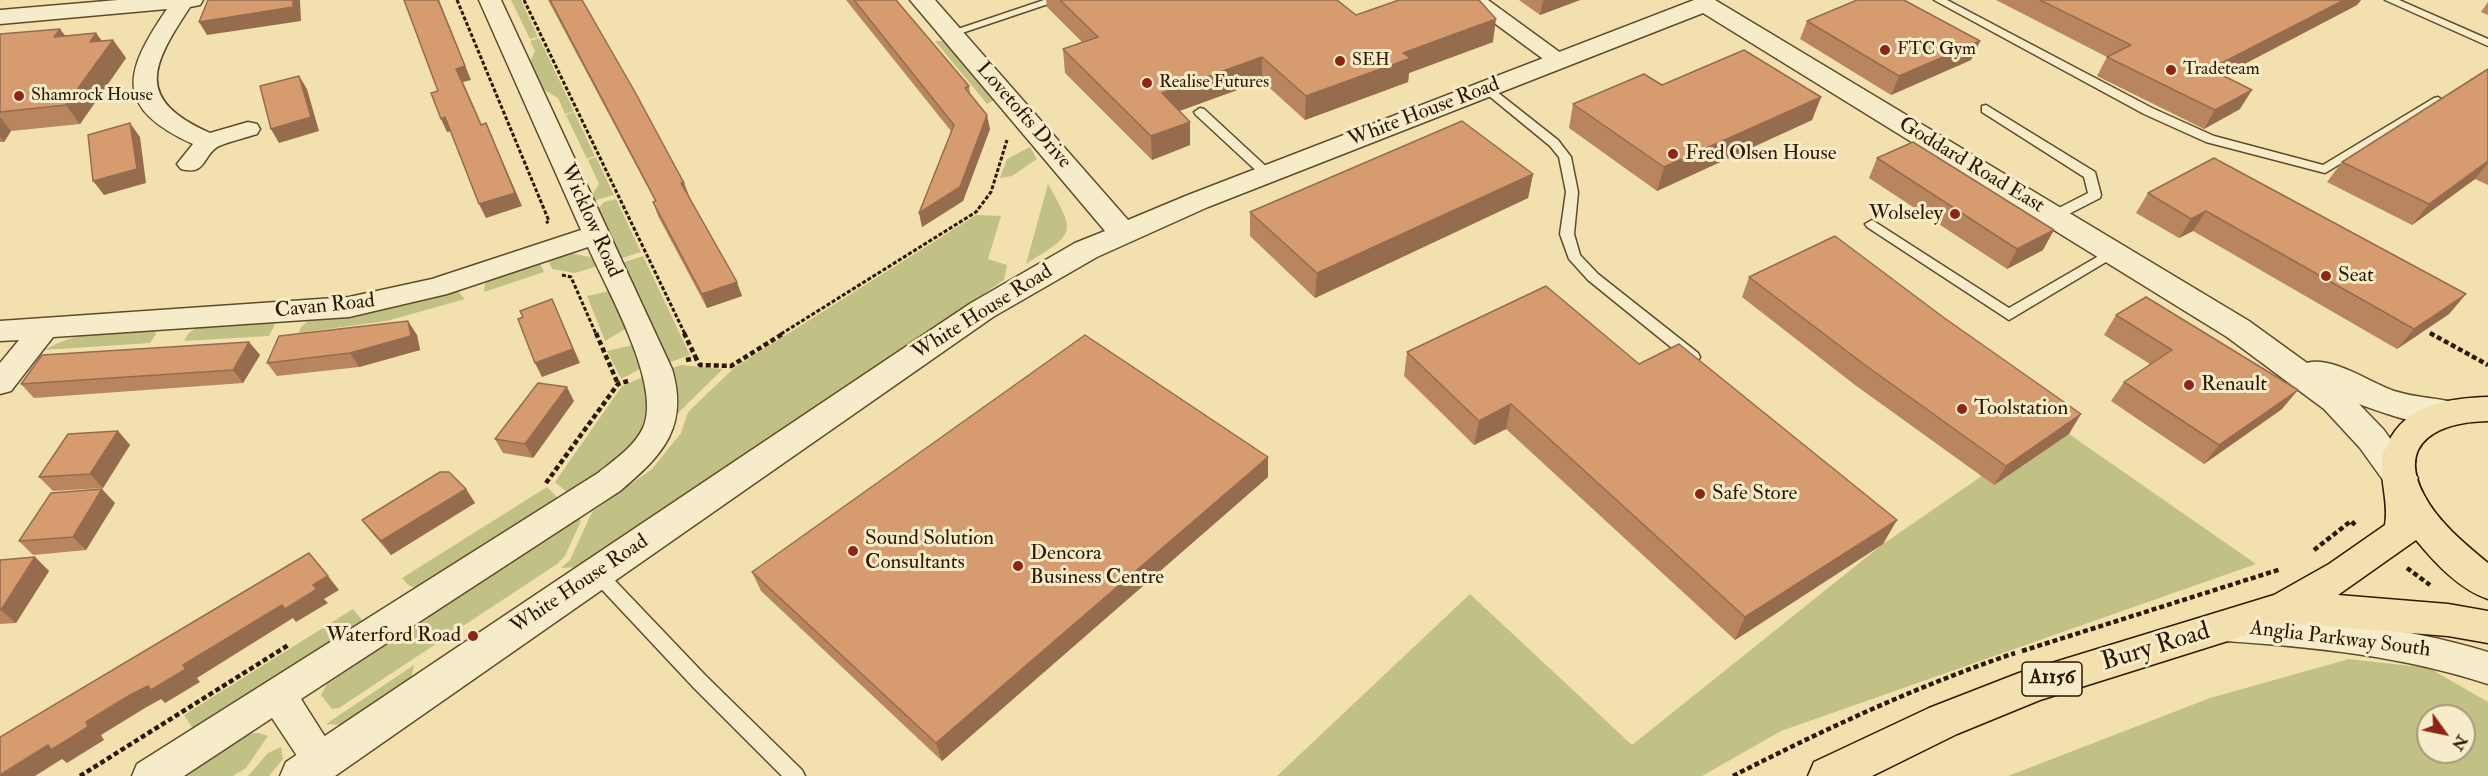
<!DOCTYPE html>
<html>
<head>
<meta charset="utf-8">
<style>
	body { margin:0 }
	#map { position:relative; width:2488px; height:776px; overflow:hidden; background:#f2e1ae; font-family:"IM FELL Double Pica",serif }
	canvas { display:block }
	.north { position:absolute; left:2416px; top:704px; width:60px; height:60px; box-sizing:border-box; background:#f7ecca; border:2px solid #a79879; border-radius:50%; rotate:123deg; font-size:16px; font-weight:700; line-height:24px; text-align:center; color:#2e1900 }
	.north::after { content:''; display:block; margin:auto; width:21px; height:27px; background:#8f2418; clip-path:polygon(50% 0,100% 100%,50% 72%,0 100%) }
</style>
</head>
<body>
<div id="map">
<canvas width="2488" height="776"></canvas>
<div class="north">N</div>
</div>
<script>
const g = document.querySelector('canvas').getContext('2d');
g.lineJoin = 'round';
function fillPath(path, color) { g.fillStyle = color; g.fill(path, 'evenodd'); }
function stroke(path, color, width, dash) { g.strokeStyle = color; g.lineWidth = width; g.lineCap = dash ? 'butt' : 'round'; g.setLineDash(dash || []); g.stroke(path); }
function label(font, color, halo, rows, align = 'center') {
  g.font = font + ' "IM FELL Double Pica",serif'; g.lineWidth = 6; g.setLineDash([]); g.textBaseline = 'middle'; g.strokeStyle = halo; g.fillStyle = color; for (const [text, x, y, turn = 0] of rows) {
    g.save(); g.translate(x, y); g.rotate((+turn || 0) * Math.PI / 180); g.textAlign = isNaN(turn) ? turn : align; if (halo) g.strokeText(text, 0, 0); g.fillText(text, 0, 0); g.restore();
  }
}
const green = new Path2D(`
	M511,0h10l17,37 -8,2z
	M539,38l35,73 -9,3 -7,-16 -17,-10 -12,-25 6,-12 -5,-10z
	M935,41h11l50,58 -9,5z
	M574,112l21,44 -8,3 -21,-44z
	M1030,147l7,12 -25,17 -12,2 7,-19z
	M596,157l18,38 -21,6 -2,-5 8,-12 -11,-24z
	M1048,184c29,51 27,49 -22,80z
	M616,199l25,53 -21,7 -23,-49 7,-8z
	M976,215l25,1 -13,43 19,6 -3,15 -425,287 -18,1 9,-8 22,-48 60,-43 29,-36 7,-21 47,-45z
	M570,253l20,4 8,9 -23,7 -23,-4 -5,-12z
	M643,256l47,99 -22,8 -46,-100z
	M539,260l5,12 -60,20 2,-15z
	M454,287l11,12 -78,22 -89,12 4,-7 10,-8z
	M609,291l18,37 -22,13 -18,-45z
	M273,320l1,6 -5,10 -85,5 4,-7 13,-10z
	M153,327l3,7 -6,9 -106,7c34,-19 71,-20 109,-23z
	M633,345l9,23 -21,11 -14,-28z
	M681,365l42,4 -52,51c9,-18 8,-32 -1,-51z
	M641,378l6,1c0,13 4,31 0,42 -11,33 -52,54 -77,74l-15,-13 67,-96z
	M2056,425l200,139 -475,167 -79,45h-425l193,-182 162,151 251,-201z
	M547,487l14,14 -141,89 -12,-5 -6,-7z
	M577,515l4,6 -16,35 -8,8 -218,144 -7,1 -11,-14 6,-11 29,-19 -5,-7z
	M353,609l8,10 2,9 -167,105 -12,-18z
	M2349,659l80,9 59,34v74h-480l202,-78zM2428,716h36v36h-36z
	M414,665l-3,15 -68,45 -17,-1z
	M259,733l9,3 -22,32 -13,8h-64l75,-42z
	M281,747l2,12 -14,17h-21l20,-23z`);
const pathFar1 = new Path2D(`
	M457,0l92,221 -3,2
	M524,0l161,334
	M562,275l9,2 25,57
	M2430,333l2,1
	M781,334l195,-122 15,-20 16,-52`);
const path = new Path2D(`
	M596,333l22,51
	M684,333l12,25
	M2430,333l58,32
	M686,360l10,-2 4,7 31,1 53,-33
	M546,483l72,-99 10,-3
	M2314,550l37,-29 4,4
	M2407,568l23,17
	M2022,651l259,-82
	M80,776l210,-132
	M1733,776c92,-47 184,-90 282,-123`);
const service = new Path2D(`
	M1044,0h16l-104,35 -4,1 -6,-3z
	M1934,0h13l205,108 62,28 109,29 111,-67 4,-1 6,4 -119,72 -119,-31 -62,-28z
	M2385,0h14l89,39v7z
	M1487,84l71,56 13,17 7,35 -4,42 6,21 18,19 100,79 2,4 -2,4h-10l-100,-81 -19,-21 -9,-25 6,-42 -7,-35 -9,-11 -67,-55v-6z
	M1986,105l109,67 6,23 -1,3 -41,21h-10l-2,-3 2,-3 39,-20 -4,-16 -102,-65v-6z
	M1200,108l4,1 67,62v6h-8l-67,-62 -2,-3z
	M1872,220l137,88 100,-58h10l2,3 -112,67 -142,-93 -2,-3z
	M597,566l6,2 103,108 96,94 3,6h-23l-88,-88 -103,-110 -2,-5 2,-5z`);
const minor = new Path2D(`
	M118,0h85l-3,5 -10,2c-39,59 -56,92 20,126l38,-11 9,2 3,5 -3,5c-12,4 -26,7 -38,12 -17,9 -12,30 -38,23l-4,-5 16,-20c-79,-36 -70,-71 -26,-135l-167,15v-14z
	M479,0h22l171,369c17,58 -9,86 -52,122l-319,208 40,63 -6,12h-26l-37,-56 -88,58h-52l5,-12 461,-291c16,-13 36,-26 45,-45 20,-42 -37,-140 -55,-181l-141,47 -98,23 -296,20 -42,54 -11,3v-31l19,-23 -19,1v-20l349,-24 83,-18 149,-49z
	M1463,0h25l81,59 -3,5h-16z
	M2225,611c89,6 177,15 263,41v32c-86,-28 -173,-37 -263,-43l-12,-5 -6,-10 6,-10z`);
const tertiary = new Path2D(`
	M910,0h25l193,220 60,-25 506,-195h21l534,321 58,42c25,-7 62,19 87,28 22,7 46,7 68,13l5,9 -5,9c-32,9 -72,-7 -103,-18l25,26 34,48 -6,9 -12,4 -12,-4 -28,-39 -36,-39 -97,-72 -524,-324 -495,194 -111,50 -104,60 -658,459h-55l6,-14 685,-459 104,-60 30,-12z`);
const primary = new Path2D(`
	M2488,397v24c-46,1 -93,19 -64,74 14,27 41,49 64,68v36c-28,-9 -53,-36 -72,-59l-78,55 110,9 40,7v32l-40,-7 -163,-13 -245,77 -83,34 -85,42h-64l6,-14 115,-54 90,-35 255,-78 55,-31 56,-39c4,-22 -5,-43 -3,-65 0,-6 4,-12 6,-17 18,-39 62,-45 100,-46z`);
const wall = new Path2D(`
	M548,0h34l102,183 5,13 53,100 -35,12 -49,-92 -5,-14 2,-1z
	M846,0h50l73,86 1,8 20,35 -27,72 -41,26 29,-96z
	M1046,0h291l19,15 137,27 -84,31 -1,9 -103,38 -43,-39 -83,30 11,34 -38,15 -87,-87 -2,-24 20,-6 -36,-36z
	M1519,0h61l-40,15z
	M1996,0h365l-4,5 -135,71 18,33 -36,20 -107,-53 10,-19z
	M2488,2v13l-7,-3z
	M1807,21l173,20 -9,19 -80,35 -91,-56z
	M96,33l6,8 11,-1 13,18 -46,66 -69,7 -7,11h-4v-108l65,2z
	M2488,69v116l-13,-6 -63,46 -85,-43 15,-20z
	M1821,97l-9,23 -155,71 -88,-63 4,-24z
	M1877,158l166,92 -36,19 -138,-91z
	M2214,158l252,136 -17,20 -52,35 -204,-118 -14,7 -43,-25 12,-20z
	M1533,174l-5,24 -213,100 -65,-62v-24z
	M1749,277l320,157 -75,51 -139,-100 -113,-88z
	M2116,315l166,94 -78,55 -93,-63 13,-19 26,-18 -46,-29z
	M417,335l3,15 -61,17 -82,9 -10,-13z
	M249,342l11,13 -17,28 -209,15 -13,-14z
	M1407,352l232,12 244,180 -148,96 -229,-211 -32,16 -70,-69z
	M574,401l-41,57 -30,-5 -8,-14z
	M118,431l12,14 -27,43 -50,3 -14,-14z
	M1268,457v20l-326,284 -181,-170 -9,-19z
	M466,489l9,14 -84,52 -19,-22 -10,-13z
	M115,503l-29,47 -53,5 -14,-14z
	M35,557l14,14 -33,52 -16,1v-64z`);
const shadedWall = new Path2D(`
	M293,0h7l1,21 -94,14 -8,-13z
	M438,0h1l32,80 -8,2 25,56 -32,-69z
	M1546,0h34l-40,15 3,-14z
	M2344,0h17l-4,5 -159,83 12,-19z
	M1496,19l-3,23 -84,31 -1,9 -103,38 1,-24 97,-43z
	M60,29l14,18 -20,-10z
	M96,33l11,15 6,-8 13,18 -46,66 -14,-19 24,-63z
	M1980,41l-9,19 -80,35 8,-19z
	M1262,57v24l-99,36 -1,-24z
	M299,76l8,13 12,42 -40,12 -8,-14z
	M2252,90l-12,19 -36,20 11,-19z
	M1821,97l-9,23 -155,71 7,-24z
	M987,115l3,14 -27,72 -41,26 -3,-14z
	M0,117l11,14 -7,11 -4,-5z
	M445,117l7,14 -5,1 -6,-13z
	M1190,122v23l-38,15 -1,-24z
	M130,123l10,14 6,46 -42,12 -11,-14z
	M486,123l36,83 -36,12 -7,-14z
	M2488,161v2l-13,16 -63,46 17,-21z
	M1533,174l-5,24 -213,100 2,-25z
	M681,183h3l5,13z
	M2206,211l-13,20 -14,7 12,-19z
	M2054,230l-11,20 -36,19 10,-20z
	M737,282l5,14 -35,12 -5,-14z
	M2466,294l-17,20 -52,35 17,-20z
	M552,299l28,64 -38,14 -7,-14z
	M408,321l9,14 3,15 -61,17 -9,-14z
	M249,342l11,13 -17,28 -10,-13z
	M567,387l7,14 -41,57 -8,-14z
	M2298,390l-16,19 -78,55 15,-19z
	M1511,404l-5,25 -32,16 5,-24z
	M2081,414l-12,20 -75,51 12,-19z
	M118,431l12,14 -27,43 -13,-14z
	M1268,457v20l-326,284 -6,-18z
	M102,489l13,14 -29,47 -13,-13z
	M466,489l9,14 -84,52 -10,-14z
	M1897,520l-14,24 -148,96 10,-23z
	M35,557l14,14 -33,52 -15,-13z
	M328,576l11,14 -15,9 4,4 -32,19 -3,-4 -96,60 3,4 -35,21 -4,-4 -16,9 -44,27 3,5 -37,23 -5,-4 -27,17h-35v-1l130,-80 18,-9z`);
const building = new Path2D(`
	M208,0h85v7l-94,15z
	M404,0h34l27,66 -9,3 25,56 5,-2 29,70 -36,11 -34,-87 -4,2 -10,-26 7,-2z
	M550,0h32l53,92 49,91h-3l56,99 -35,12 -49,-92 3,-1z
	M854,0h42l73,86 -4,2 22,27 -27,72 -41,26 35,-88z
	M1060,0h277l19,15 43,-15h80l17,19 -93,34 8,5 -105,38 -44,-39 -100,36 28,29 -39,14 -88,-87 35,-12z
	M1857,0h47l76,41 -81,35 -92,-55z
	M2040,0h304l-134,69 42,21 -37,20 -108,-53 24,-12z
	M60,29l-6,8 42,-4 -6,9 23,-2 -47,65 -66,7v-78z
	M1744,50l77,47 -157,70 -91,-63 71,-30 18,11z
	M2488,69v92l-59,43 -87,-42z
	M299,76l12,41 -40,12 -11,-43z
	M1462,121l71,53 -216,99 -67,-61z
	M130,123l7,46 -44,12 -5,-46z
	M1913,142l141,88 -37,19 -140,-91z
	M2214,158l252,136 -52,35 -208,-118 -15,8 -43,-26z
	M1835,236l108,81 138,97 -75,52 -141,-101 -116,-88z
	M1546,286l93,78 40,-20 218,176 -152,97 -234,-213 -32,17 -72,-69z
	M2146,297l152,93 -79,55 -95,-63 48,-32 -56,-35z
	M552,299l21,50 -38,14 -17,-44 5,-2 -3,-6z
	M408,321l3,15 -61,17 -83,10 12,-27z
	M1085,335l183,122 -332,286 -184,-171z
	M249,342l-16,28 -212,14 21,-29z
	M538,383l29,4 -42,57 -30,-5z
	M118,431l-28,43 -51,3 29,-43z
	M440,472h9l17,17 -85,52 -19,-21z
	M102,489l-29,48 -54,4 32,-48z
	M309,553l19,23 -15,9 4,4 -32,20 -3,-4 -99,60 3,4 -35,21 -3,-4 -18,9 -44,27 2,5 -37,23 -3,-5 -48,30v-38z
	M35,557l-34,53h-1v-50z`);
const markers = [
	[1885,50,6,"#8f2418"],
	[1340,61,6,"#8f2418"],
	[2171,70,6,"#8f2418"],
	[1147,83,6,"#8f2418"],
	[19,96,6,"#8f2418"],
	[1673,154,6,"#8f2418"],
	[1955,214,6,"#8f2418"],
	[2326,276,6,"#8f2418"],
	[2189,385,6,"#8f2418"],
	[1962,409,6,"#8f2418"],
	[1700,494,6,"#8f2418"],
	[853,551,6,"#8f2418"],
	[1018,566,6,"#8f2418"],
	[473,636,6,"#8f2418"]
];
const farPoinames = [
	["FTC Gym",1897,50],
	["SEH",1352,61],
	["Tradeteam",2183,70],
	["Realise Futures",1159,83],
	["Shamrock House",31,96]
];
const shields = [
	[2052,679,60]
];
const shieldNames = [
	["A1156",2052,679]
];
const streetNames = [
	["White House Road",1424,113,-21],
	["Lovetofts Drive",1023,116,49],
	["Goddard Road East",1971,166,31],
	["Wicklow Road",590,221,66],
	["Cavan Road",325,307,-6],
	["White House Road",983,313,-32],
	["White House Road",580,585,-34],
	["Anglia Parkway South",2340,640,7]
];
const poiNames = [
	["Fred Olsen House",1685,154],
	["Wolseley",1943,214,"right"],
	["Seat",2338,276],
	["Renault",2201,385],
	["Toolstation",1974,409],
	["Safe Store",1712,494],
	["Sound Solution",865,539],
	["Consultants",865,563],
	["Dencora",1030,554],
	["Business Centre",1030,578],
	["Waterford Road",461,636,"right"]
];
const nearStreetnames = [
	["Bury Road",2156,648,-17]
];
fillPath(green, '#c2c185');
stroke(service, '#5f4b2c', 3);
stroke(minor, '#5f4b2c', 3);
stroke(tertiary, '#5f4b2c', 3);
stroke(primary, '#2e1900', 3);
stroke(pathFar1, '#2e1900', 3, [4, 2]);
stroke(path, '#2e1900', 4.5, [5, 3]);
fillPath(service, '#f7ecca');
fillPath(minor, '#f7ecca');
fillPath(tertiary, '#f7ecca');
fillPath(primary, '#f2e1ae');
fillPath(wall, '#b8855f');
fillPath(shadedWall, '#966c4e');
fillPath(building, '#d69b6f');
stroke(building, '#966c4e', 1.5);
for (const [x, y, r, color] of markers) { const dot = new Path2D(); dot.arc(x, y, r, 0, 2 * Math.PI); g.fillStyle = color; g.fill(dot); stroke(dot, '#f7ecca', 2); }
label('18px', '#2e1900', '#f7ecca', farPoinames, 'left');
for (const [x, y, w] of shields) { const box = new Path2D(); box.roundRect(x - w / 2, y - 17, w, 34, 4.5); g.fillStyle = '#f7ecca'; g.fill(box); stroke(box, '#2e1900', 1.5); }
label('bold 20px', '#2e1900', null, shieldNames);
label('21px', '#2e1900', '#f7ecca', streetNames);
label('21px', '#2e1900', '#f7ecca', poiNames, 'left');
label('26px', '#2e1900', '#f7ecca', nearStreetnames);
</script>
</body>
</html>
